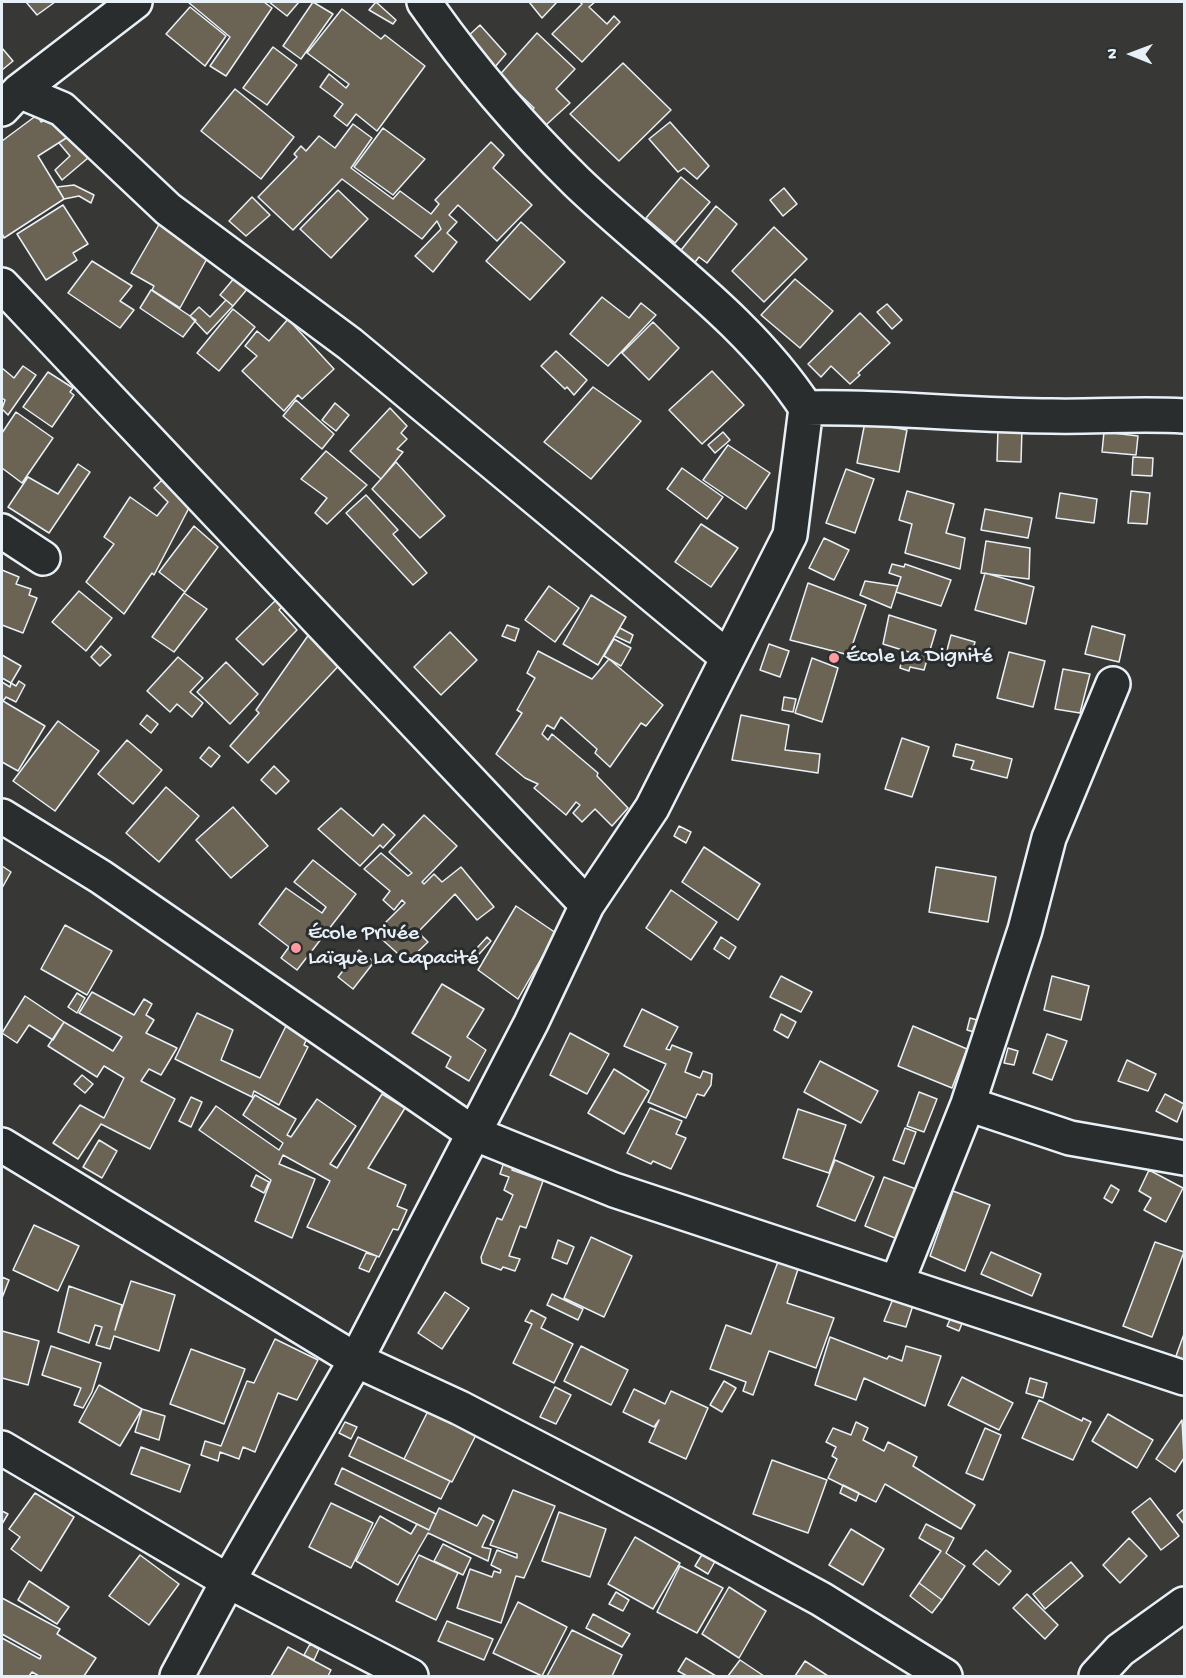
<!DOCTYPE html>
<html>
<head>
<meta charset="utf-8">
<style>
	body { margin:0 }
	#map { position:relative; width:1186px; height:1678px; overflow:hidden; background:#373835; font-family:"Gochi Hand",sans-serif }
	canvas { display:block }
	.frame { position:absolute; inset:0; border:3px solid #e8f1f8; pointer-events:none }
	.north { position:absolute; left:1102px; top:24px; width:60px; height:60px; -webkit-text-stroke:4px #2a2d2e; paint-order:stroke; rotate:271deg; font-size:16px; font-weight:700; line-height:24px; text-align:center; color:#e8f1f8 }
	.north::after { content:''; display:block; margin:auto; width:21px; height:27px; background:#e8f1f8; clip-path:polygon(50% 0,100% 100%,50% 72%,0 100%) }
</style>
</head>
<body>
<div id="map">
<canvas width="1186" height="1678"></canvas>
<div class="frame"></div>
<div class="north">N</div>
</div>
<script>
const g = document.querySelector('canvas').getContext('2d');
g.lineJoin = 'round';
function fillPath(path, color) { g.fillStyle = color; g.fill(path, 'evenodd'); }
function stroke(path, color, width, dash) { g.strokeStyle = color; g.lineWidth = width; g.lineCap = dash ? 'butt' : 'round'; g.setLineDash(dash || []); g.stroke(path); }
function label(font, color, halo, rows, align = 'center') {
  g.font = font + ' "Gochi Hand",sans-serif'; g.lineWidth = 6; g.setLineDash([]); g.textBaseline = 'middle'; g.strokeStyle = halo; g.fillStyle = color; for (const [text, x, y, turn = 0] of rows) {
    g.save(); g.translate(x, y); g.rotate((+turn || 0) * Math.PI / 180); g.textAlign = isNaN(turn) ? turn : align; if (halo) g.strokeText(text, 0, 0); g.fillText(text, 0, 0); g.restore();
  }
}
const building = new Path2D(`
	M26,2h29l-18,13z
	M188,2h76l8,6 -46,68 -16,-10 20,-29z
	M269,2h30l-12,14z
	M313,2l20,12 -32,45 -18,-13z
	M376,2l20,18 -3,4 -24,-14z
	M529,2h28l-15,16z
	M580,2h15l-6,5 18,17 7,-8 6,6 -38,40 -30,-28 30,-30z
	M190,7l36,29 -21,30 -39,-32z
	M342,9l39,30 4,-4 40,31 -48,65 -21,-17 -9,12 -13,-10 9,-12 -23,-17 9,-13 17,14 3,-4 -42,-31z
	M480,25l26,29 -12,14 -28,-30z
	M537,33l38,36 -19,20 14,14 -24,22 -15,-13 3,-4 -22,-21 -3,4 -13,-12z
	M273,47l24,18 -30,40 -24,-17z
	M2,48l11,13 -11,9z
	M623,63l48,47 -52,51 -49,-47z
	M235,89l59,48 -33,42 -60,-48z
	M57,113l14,22 -33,21 26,43 -60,39 -2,-5v-92l35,-26 4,7z
	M670,122l39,44 -12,13 -13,-11 -6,4 -29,-33z
	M353,124l19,14 -21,30 42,31 7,-8 31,23 8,-10 -4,-4 56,-58 13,13 -11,13 39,37 -35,36 -39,-36 -9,10 8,7 -10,11 10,9 -24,30 -18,-16 26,-27 -4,-8 -15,18 -80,-60 -49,51 -35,-33 39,-40 -3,-3 7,-8 5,5 13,-15 16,12z
	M383,128l42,31 -32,36 -39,-28z
	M71,135l17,23 -26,22 -7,-10 15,-14 -11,-13z
	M681,177l29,25 -35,41 -29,-25z
	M74,185l20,10 -3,8 -12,-7 -15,3 -7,-12z
	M784,188l13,16 -14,12 -13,-16z
	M338,190l30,29 -37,39 -31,-29z
	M252,197l18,18 -24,21 -17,-15z
	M63,205l25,39 -15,9 4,7 -31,20 -29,-46z
	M716,206l21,18 -30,39 -8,-6 -10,13 -15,-11z
	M161,221l48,34 -29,53 -28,-18 2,-4 -23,-13z
	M521,222l44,40 -35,38 -44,-39z
	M774,227l33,32 -43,43 -32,-31z
	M92,261l40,25 -12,15 14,9 -14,18 -52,-35z
	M241,270l13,11 -21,25 -13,-11z
	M795,279l38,32 -33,37 -39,-33z
	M151,290l45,30 -13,17 -43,-29z
	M602,297l27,21 12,-15 15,12 -48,51 -38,-32z
	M226,300l7,6 -26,28 -17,-18 9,-9 11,10z
	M887,304l15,16 -10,9 -15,-17z
	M233,309l22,18 -36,44 -22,-18z
	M860,313l30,30 -32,30 2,2 -10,9 -19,-18 -10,11 -13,-13z
	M288,319l46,50 -32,30 -4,-4 -14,16 -42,-40 15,-15 -12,-10 12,-15 12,10z
	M653,322l26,26 -30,32 -27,-27z
	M556,351l31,29 -13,15 -7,-8 -2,2 -24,-23z
	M23,366l13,9 -28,40 -6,-6 3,-9 -3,-2v-30l12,10z
	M712,371l32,34 -42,39 -33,-34z
	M48,372l25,16 -3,4 4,3 -22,32 -29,-20z
	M593,387l48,34 -50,58 -47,-37z
	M296,400l38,34 -12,15 -39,-33z
	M335,403l14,12 -13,16 -14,-11z
	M390,408l17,18 -6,7 6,6 -10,10 6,3 -22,27 -31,-28z
	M16,412l37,26 -31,45 -20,-15v-35z
	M865,422l42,8 -8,42 -42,-9z
	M998,428h24l-1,34 -24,-1z
	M723,432l7,8 -15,13 -7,-8z
	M1104,432l34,4 -2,19 -34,-3z
	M728,445l42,28 -24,36 -43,-29z
	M326,451l41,34 -40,39 -12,-11 12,-15 -26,-19z
	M1133,457l20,1 -1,18 -20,-1z
	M396,462l49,54 -25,22 -48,-49z
	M78,464l12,8 -41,61 -41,-26 20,-30 30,17z
	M682,468l41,29 -16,22 -40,-30z
	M846,469l28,10 -19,54 -29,-10z
	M164,478l27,26 -37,71 -2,-2 -28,41 -38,-32 28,-38 -10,-7 26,-40 27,19 11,-14 -14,-14z
	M907,491l47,13 -8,29 19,5 -5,31 -55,-16 7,-29 -13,-4z
	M1131,491l19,2 -3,31 -19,-1z
	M1060,493l37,6 -3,24 -38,-5z
	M366,495l32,35 -5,4 34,39 -14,12 -67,-72z
	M985,509l47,9 -4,20 -47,-8z
	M701,524l37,24 -27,39 -36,-25z
	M194,526l24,21 -33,45 -26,-20z
	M824,538l25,12 -15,30 -25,-12z
	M986,541l44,7 -1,31 -48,-6z
	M892,564l12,3 1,-3 46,16 -10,26 -45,-14 5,-15 -12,-4z
	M2,570l17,7 -3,7 15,5 -2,6 8,3 -14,35 -21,-8z
	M985,573l49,14 -8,37 -51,-14z
	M865,581l33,5 -7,22 -31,-13z
	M808,583l58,22 -17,50 -59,-15z
	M549,586l30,22 -24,34 -30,-22z
	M79,591l33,27 -26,33 -34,-29z
	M184,593l23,16 -33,43 -22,-15z
	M591,595l35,22 -28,48 -35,-21z
	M277,599l6,6 -4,5 18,20 -34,35 -27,-26z
	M889,615l47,15 -12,40 -14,-3 -1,4 -9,-3 2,-9 8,2 2,-8 -29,-9z
	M507,625l12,4 -4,12 -13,-5z
	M1092,626l33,9 -6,27 -34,-8z
	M620,628l13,7 -3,8 -15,-7z
	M312,630l33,29 -97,104 -18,-17 29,-33 -3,-3z
	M450,632l27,28 -36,35 -27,-28z
	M951,635l24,7 -5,18 -24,-6z
	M614,639l17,9 -10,18 -17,-10z
	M769,644l20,7 -9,26 -20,-7z
	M101,646l10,9 -11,11 -9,-9z
	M538,651l54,28 17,-20 54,46 -17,21 -5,-3 -31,44 -15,-14 2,-4 -36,-32 -7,12 -7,-4 -5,9 6,6 4,-6 46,39 -1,3 31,32 -16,18 -17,-17 -13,13 -9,-9 7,-8 -4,-3 -10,13 -32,-27 4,-4 -13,-6 -29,-24 26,-41 -5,-3 18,-32 -8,-5z
	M1009,652l36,9 -12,46 -36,-9z
	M2,655l19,11 -10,17 -9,-5z
	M178,657l25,21 -13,14 13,11 -11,14 -15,-13 -7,8 -23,-21z
	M812,658l26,10 -16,54 -27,-9z
	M226,662l32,32 -28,30 -33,-32z
	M1063,669l27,5 -10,39 -25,-4z
	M19,681l6,4 -9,17 -10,-5 -3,4 42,25 -27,45 -16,-9v-80l8,5 1,-4 5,3z
	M784,697l12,2 -3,13 -11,-2z
	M147,715l11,9 -7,9 -11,-9z
	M741,715l48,10 -4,25 35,4 -2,19 -86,-13z
	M58,721l41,30 -44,60 -42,-30z
	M902,738l27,9 -17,50 -27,-8z
	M127,740l35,30 -29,34 -35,-30z
	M956,744l56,15 -5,19 -36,-9 3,-8 -21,-5z
	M209,747l11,9 -9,11 -11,-9z
	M274,766l15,15 -13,13 -15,-14z
	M166,787l33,29 -40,46 -33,-29z
	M233,807l35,39 -37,32 -35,-38z
	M341,808l32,28 10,-12 12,11 -12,13 -3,-3 -20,21 -42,-37z
	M424,815l33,31 -35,36 2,2 10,-10 8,8 19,-15 33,40 -17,13 -22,-26 -37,38 10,10 -21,20 -32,-29 30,-30 -3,-3 -8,10 -11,-10 7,-9 -26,-22 17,-16 27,23 4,-3 -23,-21z
	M679,826l12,6 -5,11 -12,-7z
	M704,847l56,37 -22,36 -56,-38z
	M313,860l43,34 -59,76 -16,-12 8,-11 -30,-23 27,-36 36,25 4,-6 -32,-25z
	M2,866l9,6 -9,16z
	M936,867l60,10 -8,45 -59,-10z
	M671,890l46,32 -26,38 -45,-32z
	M516,906l40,27 -38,66 -40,-29z
	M65,925l47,26 -25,44 -46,-26z
	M487,937l4,4 -20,22 -4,-4z
	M721,937l15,10 -7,12 -15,-10z
	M359,950l15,12 -21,27 -15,-12z
	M781,976l31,16 -11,20 -31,-15z
	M1052,976l37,10 -8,34 -37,-10z
	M442,984l42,25 -17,28 19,13 -17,31 -23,-14 5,-10 -39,-24z
	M92,992l42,23 10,-16 8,5 -6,11 8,5 -8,13 31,15 -16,27 -12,-6 -8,12 34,18 -25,50 -49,-25 -23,35 -25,-16 27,-38 24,13 20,-40 -20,-12 -7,11 -49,-31 16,-24 49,29 9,-14 -43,-24z
	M77,993l8,5 -8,15 -9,-6z
	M25,996l39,26 -11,18 -24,-15 -12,18 -15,-10z
	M642,1009l36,18 -12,22 4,1 2,-5 20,8 -7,19 15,6 3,-7 9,3 -1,11 -7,11 -7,-2 -11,24 -38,-16 18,-38 -42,-18z
	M197,1013l36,17 -12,30 39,18 27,-54 21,12 -4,9 4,2 -29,58 -25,-14 -2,6 -77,-38z
	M781,1014l15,8 -8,16 -14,-8z
	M970,1018l14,4 -3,12 -14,-4z
	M913,1026l54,23 -15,39 -54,-22z
	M570,1033l39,21 -22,40 -37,-19z
	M1047,1034l20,7 -15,39 -19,-7z
	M1008,1048l10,3 -4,14 -10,-2z
	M1127,1060l29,14 -8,17 -30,-10z
	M820,1061l58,30 -17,32 -57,-31z
	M614,1069l35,22 -25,43 -36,-21z
	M82,1075l11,9 -8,9 -11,-9z
	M919,1092l18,7 -13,33 -17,-6z
	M382,1094l23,14 -37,60 38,17 -9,21 10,4 -9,20 -5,-1 -14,28 -72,-30 23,-46 -47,-26 -4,9 36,15 -23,59 -37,-17 16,-41 -72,-50 17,-24 63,44 4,-7 -40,-28 12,-20 41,24 -9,16 4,2 26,-38 39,27 -26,38 7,4z
	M1165,1094l19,10 -7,18 -21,-11z
	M191,1097l11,5 -11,25 -12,-6z
	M650,1108l32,13 -6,13 10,4 -15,31 -18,-8 -2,3 -24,-11z
	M798,1109l48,16 -17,48 -46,-15z
	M905,1128l11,4 -12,32 -11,-4z
	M99,1140l18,11 -15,27 -19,-11z
	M835,1160l39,17 -19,44 -38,-15z
	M504,1162l10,4 -2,4 31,11 -17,47 -6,-2 -11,30 11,3 -5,12 -12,-4 -2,3 -19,-7 -1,-6 16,-39 5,2 11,-25 -9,-5 5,-13 -9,-3z
	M1149,1170l34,18 -17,34 -22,-12 7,-12 -12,-7z
	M256,1175l13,7 -5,11 -13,-7z
	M884,1177l40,15 -19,50 -40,-16z
	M1111,1185l8,5 -7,13 -8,-5z
	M953,1191l37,14 -25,66 -35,-15z
	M34,1225l45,21 -21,45 -45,-21z
	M591,1237l41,19 -28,61 -40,-19z
	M558,1240l16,7 -7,17 -15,-6z
	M1155,1242l29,10 -32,85 -29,-11z
	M991,1252l50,22 -9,22 -51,-22z
	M366,1253l11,3 -8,16 -10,-4z
	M779,1259l20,7 -12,37 47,15 -18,50 -47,-17 -16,44 -10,-4 3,-9 -36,-13 16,-44 25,9z
	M2,1277l7,3 -7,18z
	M131,1281l44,14 -16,56 -45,-15 -4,13 -14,-4 6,-18 -7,-2 -6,18 -31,-11 11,-46 53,19 -7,25z
	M445,1292l24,16 -27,41 -24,-16z
	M552,1294l31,15 -5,11 -31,-15z
	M895,1294l20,5 -9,28 -22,-6z
	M531,1310l15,8 -5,10 32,16 -19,39 -41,-20 19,-39 -7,-3z
	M953,1313l12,3 -6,15 -12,-5z
	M2,1331l37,10 -11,44 -26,-7z
	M1184,1334v26l-8,-4z
	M830,1337l57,22 2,-3 13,5 4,-15 35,10 -16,50 -61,-28 -8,22 -41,-15z
	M275,1339l43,21 -21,40 -19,-7 -23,59 -12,-5 -4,12 -19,-7 -2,9 -17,-6 4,-14 16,5 26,-65 7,2z
	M51,1346l50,17 -9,29 -9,16 -9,-3 7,-17 -39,-13z
	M581,1346l47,24 -17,35 -47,-24z
	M191,1349l54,20 -21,55 -54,-20z
	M962,1377l51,26 -14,27 -51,-25z
	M1030,1378l17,5 -4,15 -17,-5z
	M724,1381l12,7 -14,24 -12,-7z
	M99,1385l43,24 -22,37 -41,-24z
	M555,1387l16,8 -15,29 -16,-7z
	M634,1389l31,15 6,-13 37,17 -22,51 -37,-17 10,-22 -5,7 -31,-15z
	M1039,1400l43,21 1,-3 8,4 -18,38 -51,-22z
	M142,1409l23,7 -6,24 -24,-8z
	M428,1411l48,24 -24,47 -48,-23z
	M1108,1414l45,26 -16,28 -45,-27z
	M1182,1420l2,38 -9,14 -19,-13z
	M345,1422l12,5 -6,12 -12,-6z
	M856,1422l12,6 -5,12 21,11 4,-9 29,15 -4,9 62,39 -14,24 -76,-45 -9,18 -48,-24 9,-19 -5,-3 4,-9 -10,-5 7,-14 18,7z
	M985,1428l16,7 -18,45 -17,-7z
	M358,1437l92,44 -9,18 -92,-43z
	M141,1447l49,18 -10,27 -49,-18z
	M772,1460l55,20 -19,53 -55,-19z
	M342,1468l94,46 -7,16 -94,-46z
	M843,1485l16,8 -3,8 -16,-8z
	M513,1490l42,16 -31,72 -8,-2 -15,47 -44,-15 13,-39 22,8 2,-6 6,2 1,-3 -10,-5 6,-15 20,8v-4l-27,-9z
	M35,1493l39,24 -33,54 -30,-22 9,-12 -11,-8z
	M1150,1498l29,38 -18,14 -29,-38z
	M331,1503l42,20 -22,45 -42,-21z
	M439,1508l38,18 6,-11 11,6 -12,26 9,2 -3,12 -60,-28 -30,52 -42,-24 24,-45 31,18 6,-10 12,6z
	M1184,1509v15l-7,-9z
	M2,1511l6,3 -6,10z
	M559,1512l47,17 -16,48 -48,-16z
	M926,1524l28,14 -8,15 19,13 -23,34 -23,-17 22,-32 -22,-13z
	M851,1529l33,20 -21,36 -34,-20z
	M635,1537l45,26 -27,46 -45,-25z
	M1129,1538l18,18 -27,27 -17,-18z
	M443,1544l28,14 -8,17 -29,-14z
	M706,1548l12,8 -10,18 -13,-8z
	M986,1550l25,21 -12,14 -26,-21z
	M140,1555l39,29 -30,41 -40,-29z
	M419,1555l39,18 -22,47 -40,-19z
	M1071,1562l12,14 -38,33 -12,-15z
	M680,1566l43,22 -26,45 -40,-21z
	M29,1581l40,26 -12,17 -39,-24z
	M919,1583l23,17 -10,13 -22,-17z
	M729,1587l37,24 -27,47 -37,-24z
	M616,1592l13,8 -6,11 -14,-7z
	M1027,1594l31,31 -13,14 -32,-31z
	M2,1598l58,31 -3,5 39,24 -12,18h-45l-7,-4 -3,4h-27v-38l38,21 1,-3 -39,-22z
	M518,1602l49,25 -25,49 -49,-23z
	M593,1614l37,20 -8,13 -36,-19z
	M447,1621l46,18 -9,21 -46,-19z
	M572,1630l50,25 -10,21h-65z
	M310,1644l9,5 -5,11 -10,-5z
	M288,1647l43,23 -3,6h-57z
	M686,1658l30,18h-29l-9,-5z
	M740,1660l24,16h-36z
	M805,1661l23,15h-33z`);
const street = new Path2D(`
	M19,91l43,18 106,100 182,135 377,313
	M2,109l17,-18 116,-89
	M2,285l585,620
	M806,408c82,-2 164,8 246,8 44,1 88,-3 132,0
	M2,531l41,27
	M2,816l99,61 372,256 141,57 570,188
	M968,1104l102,34 114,20
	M2,1145l354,215 104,48 202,105 159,86 124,77
	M897,1282l71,-178 57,-174 24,-92 64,-154
	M2,1448l226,133 183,95
	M177,1676l51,-95 128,-221 175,-337 56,-118 65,-97 138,-273 16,-127c-58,-89 -153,-153 -229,-226 -55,-54 -109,-117 -153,-180
	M1096,1676l24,-26 64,-46`);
const markers = [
	[834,658,6,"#ff9aa2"],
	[296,948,6,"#ff9aa2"]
];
const poiNames = [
	["École La Dignité",846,658],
	["École Privée",308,935],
	["Laïque La Capacité",308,960]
];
fillPath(building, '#6b6353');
stroke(building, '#e8f1f8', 1.5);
stroke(street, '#e8f1f8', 38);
stroke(street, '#2a2d2e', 33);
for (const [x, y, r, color] of markers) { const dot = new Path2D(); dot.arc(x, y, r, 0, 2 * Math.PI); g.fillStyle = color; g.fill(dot); stroke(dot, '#2a2d2e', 2); }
label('22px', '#e8f1f8', '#2a2d2e', poiNames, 'left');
</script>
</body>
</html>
